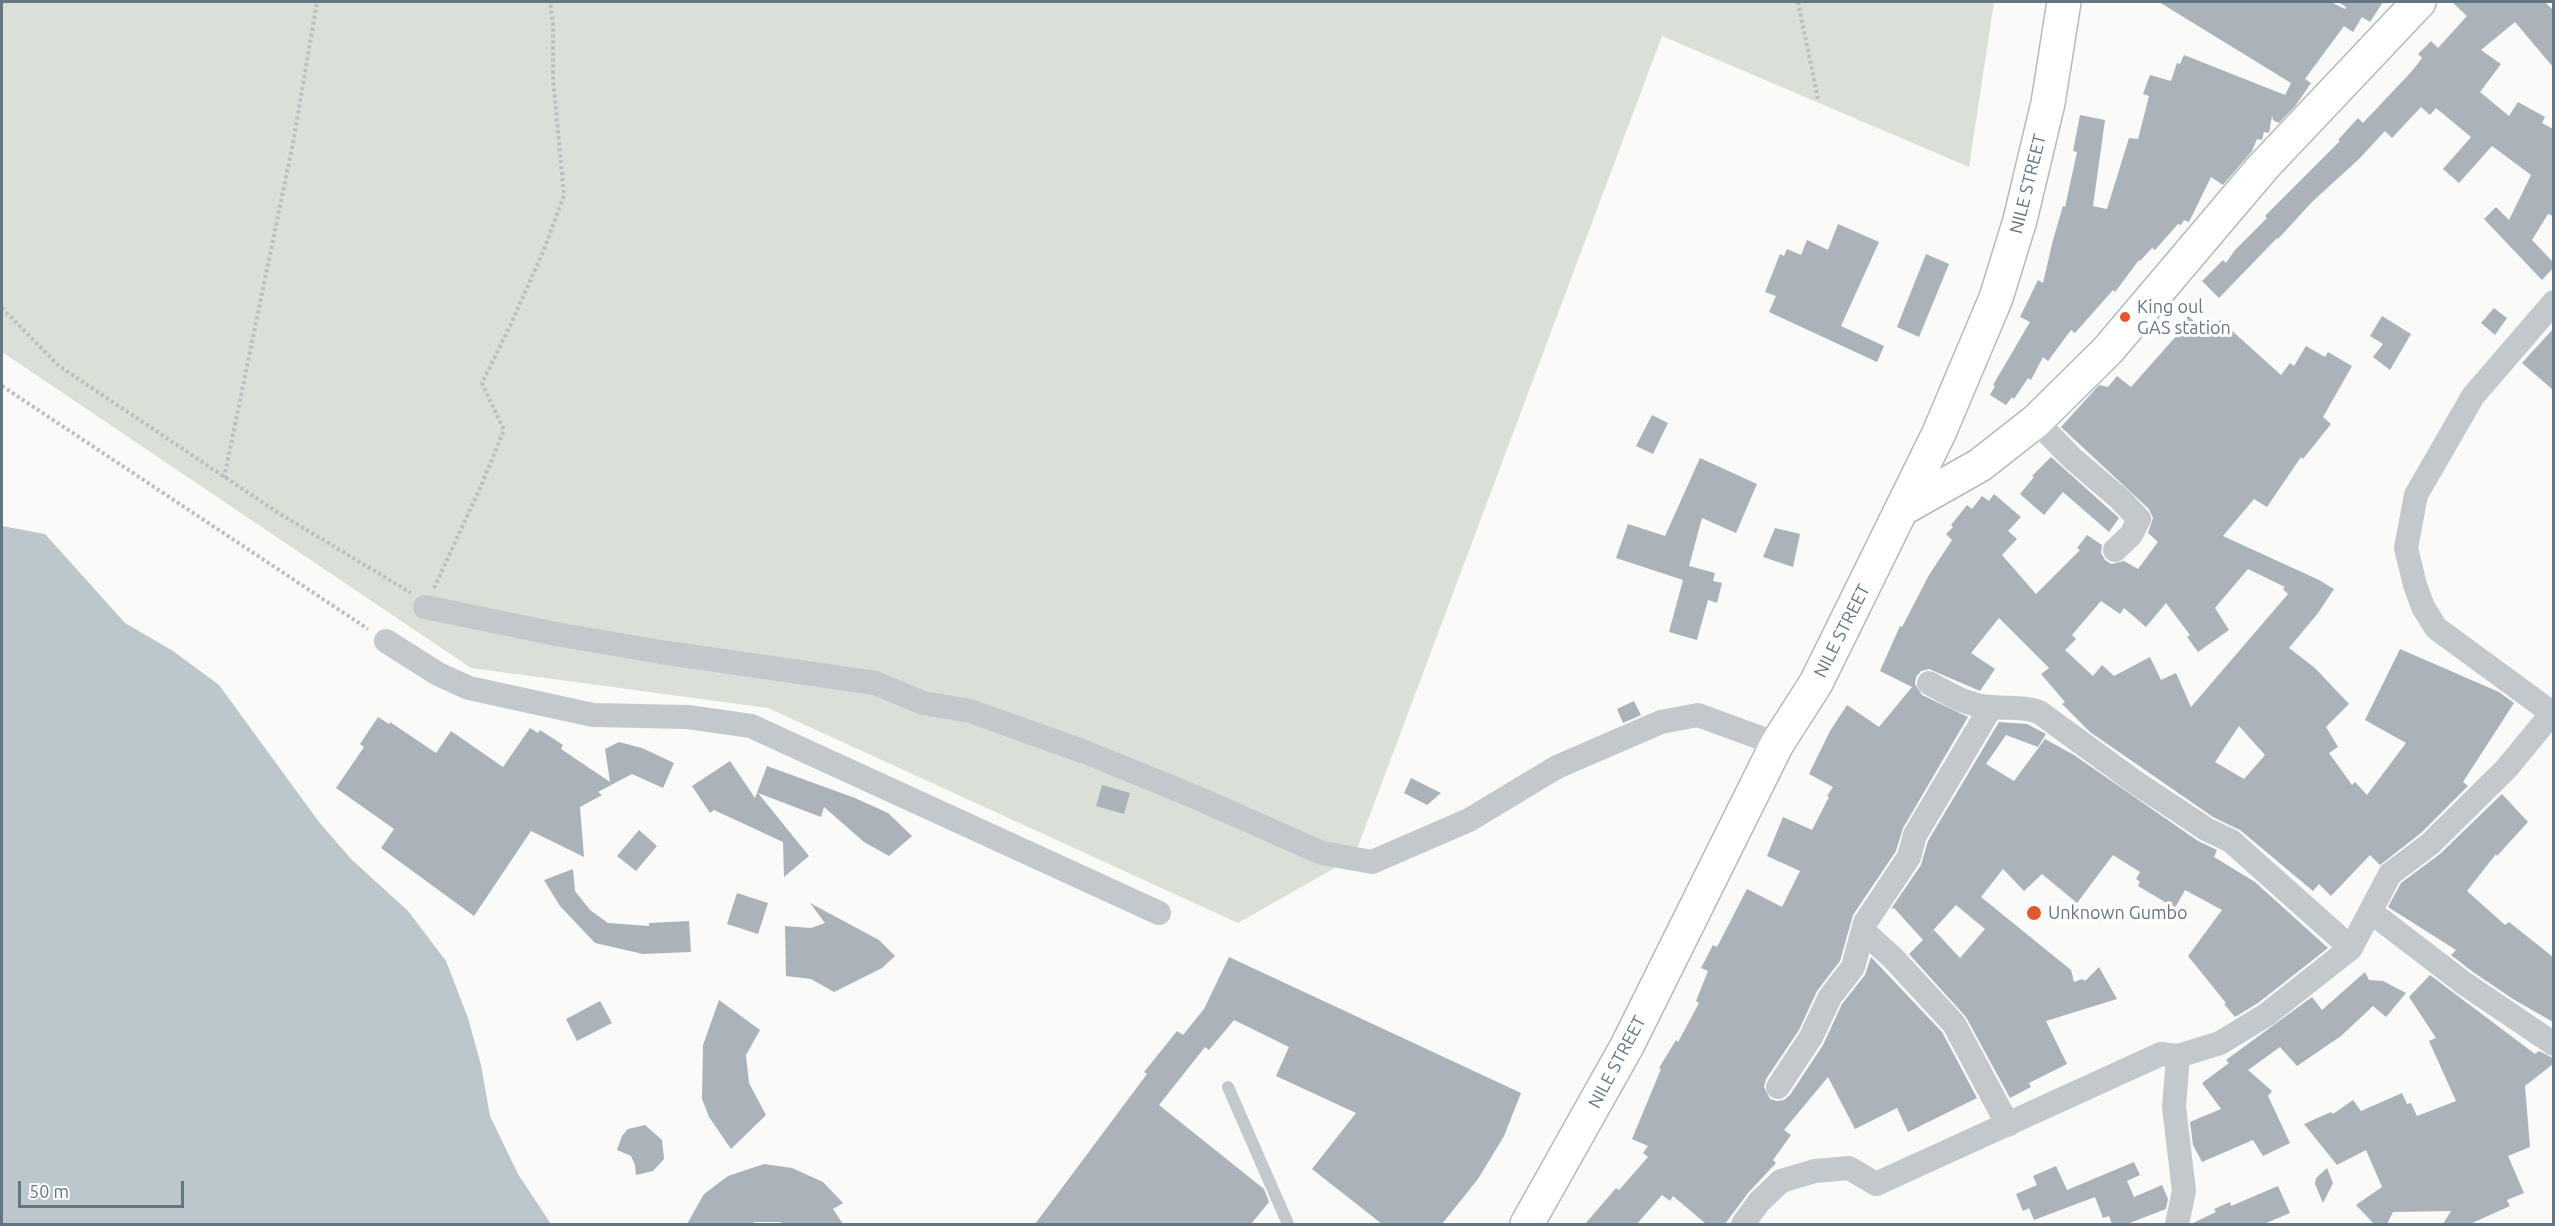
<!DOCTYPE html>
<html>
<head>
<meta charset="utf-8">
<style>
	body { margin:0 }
	#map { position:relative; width:2555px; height:1226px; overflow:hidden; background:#fafaf8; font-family:Ubuntu,sans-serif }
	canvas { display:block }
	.frame { position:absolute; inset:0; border:3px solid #657683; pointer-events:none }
	.scale { position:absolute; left:18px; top:1181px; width:166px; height:27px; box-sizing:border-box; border:3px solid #657683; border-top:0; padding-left:8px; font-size:18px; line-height:21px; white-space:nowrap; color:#657683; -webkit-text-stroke:4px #fff; paint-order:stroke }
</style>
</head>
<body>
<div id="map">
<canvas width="2555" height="1226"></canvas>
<div class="frame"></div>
<div class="scale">50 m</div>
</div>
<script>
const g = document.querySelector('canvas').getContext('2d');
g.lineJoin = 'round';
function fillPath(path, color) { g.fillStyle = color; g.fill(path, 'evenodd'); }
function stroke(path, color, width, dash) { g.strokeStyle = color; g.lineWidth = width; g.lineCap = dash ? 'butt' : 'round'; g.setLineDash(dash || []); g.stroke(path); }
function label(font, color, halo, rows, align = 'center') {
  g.font = font + ' Ubuntu,sans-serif'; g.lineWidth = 6; g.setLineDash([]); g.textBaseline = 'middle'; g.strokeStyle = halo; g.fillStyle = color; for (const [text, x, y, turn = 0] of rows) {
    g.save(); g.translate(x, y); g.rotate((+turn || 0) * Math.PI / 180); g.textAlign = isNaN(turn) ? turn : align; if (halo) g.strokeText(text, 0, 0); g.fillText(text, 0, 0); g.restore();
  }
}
const green = new Path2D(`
	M2,2h1992l-25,165 -307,-131 -308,821 -116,66 -470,-215 -297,-40 -469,-316z`);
const water = new Path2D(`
	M2,526l43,8 80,89 48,28 46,34 100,137 32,37 57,52 38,50 22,57 13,47 9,51 28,58 33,50h-549z`);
const building = new Path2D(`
	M2159,2h172l14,7 1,-2 -8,-5h45l-13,20 -8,-5 -9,15 -9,-6 -39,53 6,4 -15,22 -17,18 -6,-3 -1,-4 -3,17 -5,-1 -2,8 -5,-1 -5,12 -29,34 -12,-8 -22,45 -5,-2 -3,5 -3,-1 -23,26 -3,-2 -12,13 -1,-1 -24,32 -2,-2 -38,43 -4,-3 -23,31 -5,-4 -12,23 -3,-2 -14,21 -2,-2 -6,8 -16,-10 5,-9 -2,-1 37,-63 -10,-5 18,-37 5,3 10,-43 10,-34 2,1 12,-55 -4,-1 7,-36 25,5 -12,86 14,3 22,-71 9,1 11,-43 -6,-2 7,-19 21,6 6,-18 3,1 4,-9 101,40 6,-12z
	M2452,2h93l8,8v57l-38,-45 -34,28 20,14 -21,28 29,24 9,-14 27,15 -3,6 11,6v87l-5,-2 -16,26 21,22v6l-11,12 -58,-61 12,-12 13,13 22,-45 -39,-29 -33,37 -16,-14 28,-32 -35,-29 -6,7 -9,-8 -29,31 -7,-7 -26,28 -47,43 -34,37 -1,-1 -58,60 -17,-17 21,-21 3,3 9,-13 32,-32 -2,-2 75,-75 -2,-1 20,-22 5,5 49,-52 10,-13 -4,-4 13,-13 7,7 29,-32z
	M1838,224l41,18 -38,84 43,20 -7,16 -108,-50 7,-16 -11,-4 15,-38 4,2 3,-7 14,6 6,-15 21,10z
	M1926,254l23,10 -30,73 -22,-10z
	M2494,308l13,10 -12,17 -14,-12z
	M2188,316l20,17 12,-13 61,55 9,-12 4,3 12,-20 19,11 3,-5 24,14 -29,51 8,7 -28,35 -2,-2 -34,50 -13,-8 -31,37 96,44 15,9 -16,24 -29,35 26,20 34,36 -23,23 12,20 -9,6 23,32 3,-3 12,13 39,-52 -41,-23 35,-71 99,43 15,11 -51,79 5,4 -47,47 -41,32 -10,-10 -39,41 -12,-12 -6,7 -73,-61 -27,-13 -123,-85 -28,-28 3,-2 -24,-28 8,-6 -50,-50 -28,35 24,16 -15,22 -51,-22 -8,2 -5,6 -1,7 7,11 46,22 -65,111 -7,23 -43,64 -13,46 -23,30 -18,39 -33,49 -2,8 6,12 7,2 7,-1 6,-5 33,-50 19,-41 23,-29 6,-18 71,75 35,66 -69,34 -11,-24 -42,21 -27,-52 -44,53 7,5 -18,25 3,3 -28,30 -23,31h-19l-33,-28 -3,5 -8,-6 -25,29h-52l31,-36 3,2 29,-33 -5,-4 5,-7 -16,-7 29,-70 -2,-1 17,-28 2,2 21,-39 -3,-2 12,-30 -7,-3 12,-23 4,2 30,-58 35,18 18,-36 -33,-15 16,-39 29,13 17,-33 -2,-1 6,-9 -24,-13 21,-43 17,-26 32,22 33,-40 -32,-16 20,-45 2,1 27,-52 23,-35 -6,-6 7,-7 -2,-2 16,-20 5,4 10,-13 7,5 5,-7 27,23 -13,14 9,8 -15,16 34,39 44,-44 -3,-2 10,-13 15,10 -1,8 4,7 6,4 13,-3 14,8 20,-27 -10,-9 5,-15 -4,-9 -88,-82 38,-42 9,2 9,-11 14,11 47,-53 -3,-2zM2248,569l37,18 -2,2 5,5 -97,113 -15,-34 -15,7 -11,-23 -36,19 -12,-11 -9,11 -28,-26 11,-11 -4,-4 29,-34 19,13 4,-6 22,19 20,-24 24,32 -3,2 11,15 31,-22 -14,-22zM2239,726l26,29 -21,24 -29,-17z
	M2382,316l29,18 -21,36 -17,-13 10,-13 -13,-8z
	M2553,329v61l-31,-27z
	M1652,415l16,8 -15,31 -17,-8z
	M2051,457l68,61 -10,14 -46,-40 -19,23 -24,-21 14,-17 -2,-1z
	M1700,458l57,26 -21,49 -34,-15 -13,48 26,7 -2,8 9,2 -5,20 -9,-3 -11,40 -28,-8 14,-52 -67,-22 12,-34 37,12z
	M1775,528l25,6 -7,33 -30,-10z
	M1634,701l7,14 -18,8 -6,-14z
	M378,717l11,7 1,-2 46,31 15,-22 52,36 27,-39 8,5 2,-3 23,15 -2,4 49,33 -5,-33 14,-7 23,6 32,15 -11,25 -31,-14 -34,18 4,3 -22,12 4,50 -53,-26 -57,85 -93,-68 13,-19 -58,-41 28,-41 -4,-3z
	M1999,722l28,2 19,10 -8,13 -32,-12 -20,29 28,17 31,-42 29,16 124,86 19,9 -3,7 41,25 73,66 -70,55 -23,14 -11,-13 2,-1 -38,-47 34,-46 -37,-20 -10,18 -37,-22 2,-4 -4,-3 4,-7 -27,-17 -36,48 -35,-29 -18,17 -21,-22 -22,28 90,73 3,12 8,-3 3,2 14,-14 18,32 -71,22 21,43 -38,19 2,4 -21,11 -44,-81 -57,-63 14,-14 -29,-32 -3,1 30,-44 7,-24zM1956,905l29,24 -25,29 -26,-28 -6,6z
	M730,761l25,37 12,-32 88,32 33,15 24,23 -23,20 -25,-14 -40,-35 -3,10 -63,-24 51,63 -25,21 -1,-35 -69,-32 -4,3 -18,-27z
	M1411,778l30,15 -14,12 -23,-12z
	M1102,785l28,8 -6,21 -28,-8z
	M2502,794l26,28 -31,34 -1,-2 -29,37 38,34 4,-3 44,35v65l-40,-23 -40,-27 -22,-17 5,-5 -68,-43 13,-24 39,-29z
	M639,830l18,16 -21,25 -19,-15z
	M573,869l2,22 15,19 18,13 41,3v-3l40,-2 2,31 -48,2 -48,-11 -35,-37 -16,-26z
	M737,893l31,10 -10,31 -31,-10z
	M810,903l69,37 16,16 -13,12 -48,24 -23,-13 -25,-3 -1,-50 26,2 14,-5z
	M1229,957l292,136 -17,43 -26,43 -36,45h-60l-70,-55 44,-56 -80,-37 13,-29 -55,-27 -25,30 -4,-3 -46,58 105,84 5,13 -18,22h-216l112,-150 -3,-2 33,-41 6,4 21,-26z
	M2365,972l4,8 14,1 23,12 -20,24 -13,-11 -32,30 -44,30 -17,-19 -32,23 24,21 -4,5 22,47 -27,13 -10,-16 -51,22 -9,-17 -3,-23 31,-13 -19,-26 27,-20 -3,-3 86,-63 10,13z
	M2430,975l105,79 4,-3 14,7v6l-28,22 5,61 -22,9 16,37 -17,7 3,6 -40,18h-27l8,-13 -58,1 -6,12h-13l-18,-19 26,-18 -16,-37 -29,15 -33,-41 27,-12 2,2 20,-14 8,11 41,-18 5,11 4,-1 6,13 39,-15 -27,-60 7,-3 -27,-41z
	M719,1000l41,30 -14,25 3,28 17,32 -35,34 -22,-32 -7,-18 1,-54z
	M600,1001l12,22 -35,18 -11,-22z
	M645,1125l17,15 2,19 -11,12 -17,4 -1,-10 -4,-9 -14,-6 5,-14 6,-7z
	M2134,1162l6,13 -13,6 7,16 28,-12 6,14 -2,10 -39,15h-15l-3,-8 -6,2 -8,-21 -61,23 -5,-12 14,-7 -20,10 -7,-17 21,-9 -4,-9 23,-10 11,24z
	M764,1164l28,4 31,14 20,21 -10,6 10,15h-58l-5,-2h-25l-4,2h-64l17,-30 24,-18z
	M2327,1168l6,15 -10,20 -8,-19 1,-6z
	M2278,1186l12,27 -26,11h-73l25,-12 -2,-3 16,-7 1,4z`);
const path = new Path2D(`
	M1798,2l20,97
	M2,308l57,58 218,146 134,81
	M2,386l366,243
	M224,478l69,-335 24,-141
	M434,588l47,-102 23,-56 -22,-47 29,-59 34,-77 19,-52 -11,-116v-55l-3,-22`);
const lane = new Path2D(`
	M1228,1087l60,137`);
const street = new Path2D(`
	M2036,421l36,37 48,41 19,20 -8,16 -16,15
	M425,607l131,27 105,18 214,31 48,20 47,8 115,41 108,44 129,57 50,9 97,-42 88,-53 104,-45 37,-7 79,29
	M386,641l52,33 31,14 124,27 95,2 63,9 408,187
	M1929,683c20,11 39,23 62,24 18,2 31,-1 48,5l96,70 71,47 25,12 120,107
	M2552,713l-116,-85 -13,-21 -8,-22 -9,-37 10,-53 57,-99 81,-94
	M2371,912l94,72 89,60
	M1863,931l30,27 61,66 54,101
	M1778,1087l33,-50 19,-40 23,-30 12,-44 44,-66 6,-22 76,-128
	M1743,1224l16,-22 22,-21 34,-10 34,-3 27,16 285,-130 17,2 42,-13 46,-28 85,-67 39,-74 40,-30 76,-75 48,-58
	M2177,1224l7,-33 -10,-84 4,-51`);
const secondary = new Path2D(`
	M1904,508l76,-43 56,-44 72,-71 155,-183 156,-165`);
const primary = new Path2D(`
	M1527,1224l100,-178 150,-302 39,-61 123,-250 57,-135 24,-78 28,-117 16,-101`);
const markers = [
	[2125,317,6,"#e4572e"],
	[2034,913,8,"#e4572e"]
];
const streetNames = [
	["NILE STREET",2028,184,-76],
	["NILE STREET",1842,631,-63],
	["NILE STREET",1617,1062,-62]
];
const poiNames = [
	["King oul",2137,307],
	["GAS station",2137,328],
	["Unknown Gumbo",2048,913]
];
fillPath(green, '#dadfd7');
fillPath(water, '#bbc7cb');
fillPath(building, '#aab3b9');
stroke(secondary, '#b3babf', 36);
stroke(primary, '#b5babe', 36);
stroke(path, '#bbbfc2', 4, [3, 3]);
stroke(lane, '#c3c8cc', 12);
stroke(street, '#c3c8cc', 24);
stroke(secondary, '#fff', 33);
stroke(primary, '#fff', 33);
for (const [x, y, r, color] of markers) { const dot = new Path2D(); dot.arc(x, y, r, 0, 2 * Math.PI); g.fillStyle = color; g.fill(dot); stroke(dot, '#fff', 2); }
label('18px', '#657683', '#fff', streetNames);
label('18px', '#657683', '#fff', poiNames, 'left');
</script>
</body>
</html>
